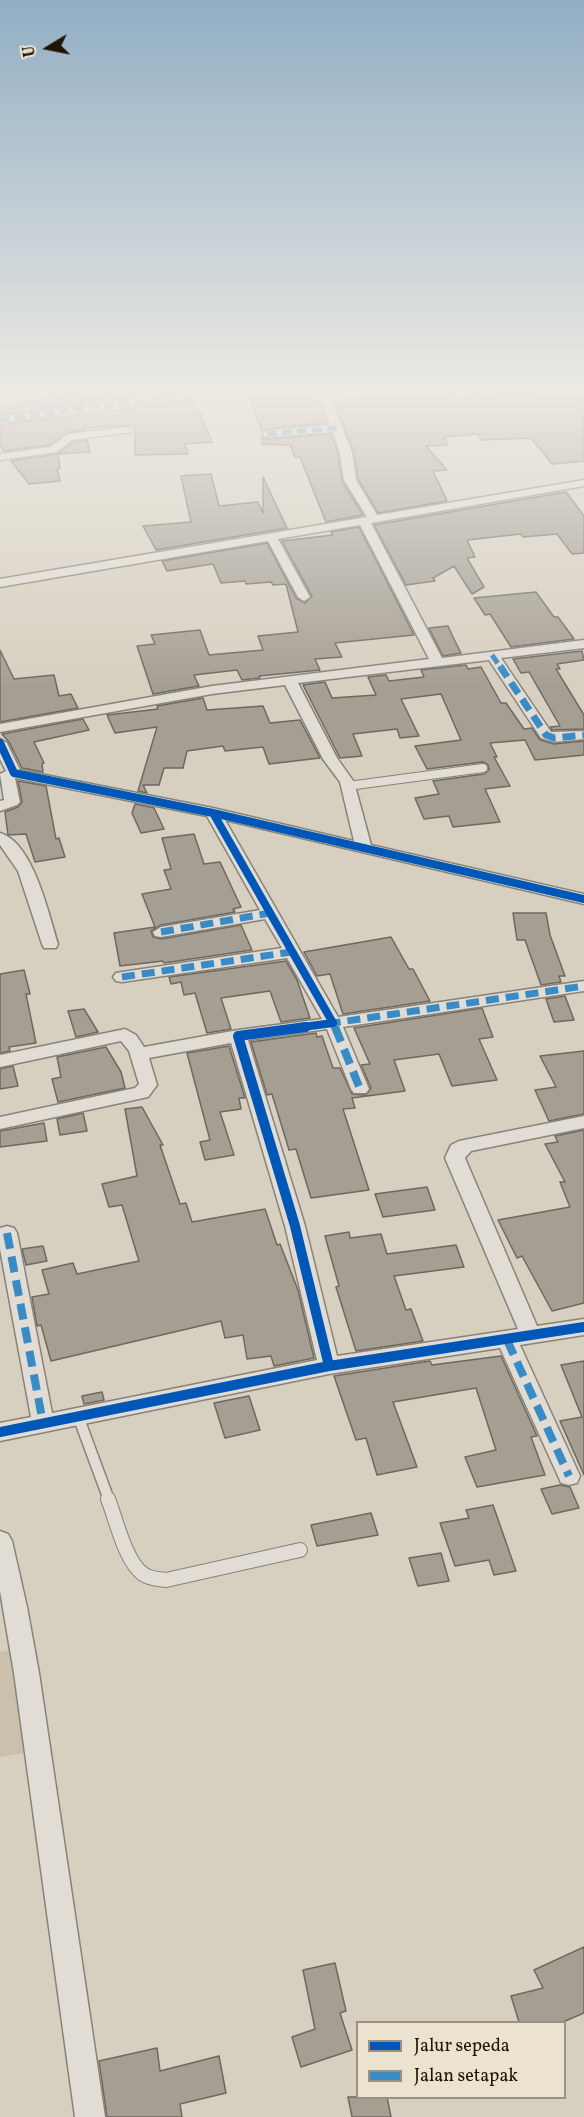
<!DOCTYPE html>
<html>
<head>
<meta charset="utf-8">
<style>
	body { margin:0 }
	#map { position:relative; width:584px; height:2117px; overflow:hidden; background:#d7d0c1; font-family:Vollkorn,serif }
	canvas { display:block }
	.legend { position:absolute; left:356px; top:2021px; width:210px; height:78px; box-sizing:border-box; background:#ece2d0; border:2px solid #9b907f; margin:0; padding:8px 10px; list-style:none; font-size:18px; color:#211405 }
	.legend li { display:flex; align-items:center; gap:12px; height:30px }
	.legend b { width:30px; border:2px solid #9b907f }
	.north { position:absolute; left:18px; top:18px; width:60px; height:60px; -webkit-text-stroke:4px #ece2d0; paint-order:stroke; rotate:260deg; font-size:16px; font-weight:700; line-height:24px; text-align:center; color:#211405 }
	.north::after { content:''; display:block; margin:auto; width:21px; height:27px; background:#211405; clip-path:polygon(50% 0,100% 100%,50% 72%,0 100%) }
</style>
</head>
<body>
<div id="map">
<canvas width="584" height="2117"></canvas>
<ul class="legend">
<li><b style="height:8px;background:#0057b8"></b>Jalur sepeda</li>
<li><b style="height:8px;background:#398bc5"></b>Jalan setapak</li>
</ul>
<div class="north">U</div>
</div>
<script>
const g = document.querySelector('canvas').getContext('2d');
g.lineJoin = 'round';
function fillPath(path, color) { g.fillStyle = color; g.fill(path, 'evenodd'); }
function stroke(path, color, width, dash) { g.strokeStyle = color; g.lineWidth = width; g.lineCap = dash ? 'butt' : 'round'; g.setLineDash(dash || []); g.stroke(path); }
const green = new Path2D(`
	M10,1650l15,103 -25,4v-105z`);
const building = new Path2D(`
	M86,392h49v4l-135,19v-10z
	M247,392h59l8,10 5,-1 8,22 -60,6 -5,2z
	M360,392h85l7,7 90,-7h42v69l-32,3 -21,-26 -50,2 -3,-6 -34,3 4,8 -22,1 21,24 -14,1 14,30 -69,12 -20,-34 -4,-27 -20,-52 30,-2z
	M194,400l18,42 -27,2 3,10 -53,1v-30l-51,3 1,2 -17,2 -19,13 -45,6 -4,-5v-21z
	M331,434l7,20 4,27 21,34 -37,7 -26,-65h-5l-5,-12 -28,-1v-7l5,2z
	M87,440l3,12 -32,2 2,14 -3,1 3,12 -31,3 -18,-23 46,-7 16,-12z
	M211,474l8,32 39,-4 5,11v-36l24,51 -131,22 -13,-24 48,-4 -10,-46z
	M566,492l18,24v37l-12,1 -15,-20 -34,3 -2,-3 -54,6 8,17 -8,1 17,29 -12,7 -18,-28 -21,12 2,3 -29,4 -32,-60z
	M359,527l55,108 -79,8 7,14 -27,2 5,11 -61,6 1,2 -18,2 -5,-10 -43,5 5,11 -46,8 -16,-48 18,-2 -4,-9 49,-5 9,25 54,-5 -5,-14 40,-4 -12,-48 -13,1 -2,-3 -25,2 -1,-3 -24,2 -8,-19 -46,7 -5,-10 105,-18 29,55 9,5 7,-7 -30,-55 51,-6 -2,-3z
	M536,592l18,25h4l16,22 -63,8 -21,-33 -5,1 -11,-17z
	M448,626l5,11 8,16 -18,3 -14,-28z
	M0,650l14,29 40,-4 5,21 12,-2 7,14 -78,14z
	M582,651l2,9 -27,4 3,5h-4l28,46v14l-32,1 -2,-3 10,-1 -31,-54 -8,1 -8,-14z
	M466,665l2,4 13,-2 20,36h5l18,26 8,-1 8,12 14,4 30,-3v14l-49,5 -10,-20 -35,3 7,14h-3l16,29 -25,3 15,33 -47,5 -4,-11 -25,3 -9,-21 24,-4 -6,-13 51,-7 5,-4 -1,-5 -5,-3 -56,7 -12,-23 46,-6 -20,-46 -40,5 18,37 -19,2 -3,-9 -44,5 9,22 -22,2 -37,-73 22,-3 7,16 44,-3 -8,-18 18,-2 3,6 35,-4 -3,-7z
	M203,698l4,12 56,-4 7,17 30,-3 20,38 -51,6 -6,-17 -38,4 -2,-5 -36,5 -4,17h-19l-5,17h-16l4,8 -9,-2 19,-64 -42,6 -8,-18 51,-6 -1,-3z
	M83,719l6,11 -55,12 10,21 -2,1 1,8 -21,-4 -13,-26 -7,-8z
	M18,781l28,5 10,53 3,-1 6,19 -30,5 -9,-28 -18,1 -3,-23 13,-5 4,-5z
	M135,804l19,4 10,21 -23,4 -9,-20z
	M194,834l10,30 16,-2 21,45 -8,2 2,3 -74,13 -10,6 2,6 8,2 80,-14 11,25 -88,13 -1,-2 -43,5 -6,-33 41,-6 -13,-33 29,-5 -7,-19 7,-1 -9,-31z
	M513,913h33l4,22 15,41h-6l2,6 -20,3 -16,-45h-8z
	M391,937l18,32h4l17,32 -87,13 -13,-40 -13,2 -13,-24z
	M286,961l11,19 13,38 -29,4 -11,-31 -49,7 10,31 -24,4 -12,-40 -11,2 -3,-13 -10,2 -2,-7z
	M24,970l6,24h-4l10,49 -27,4 1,4 -10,2v-79z
	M565,996l9,24 -20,2 -8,-23z
	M482,1008l11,29 -14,2 18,41 -45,6 -13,-32 -45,6 11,31 -53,7 3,10 -12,1 26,81 -58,8 -15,-49 -7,1 -17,-56 -5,1 -16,-53 65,-9 1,4 5,-1 11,32h7l12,26 14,1 5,-7 -10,-23 9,-1 -16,-36z
	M84,1009l14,23 -22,5 -8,-26z
	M229,1046l16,52h-6l2,11 -21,3 14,43 -29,5 -5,-18 10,-2 -23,-87z
	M106,1047l15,25 4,16 -67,14 -6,-23 9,-2 -4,-20z
	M584,1051v63l-35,7 -14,-31 21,-3 -16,-31z
	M13,1066l5,20 -18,3v-20z
	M142,1107l21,38h-3l20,59 6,-1 6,19 73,-13 12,36 3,-1 18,46 16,68 -40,8 -3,-10 -24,3 -4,-24 -18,3 -4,-17 -170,40 -10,-36 -4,1 -5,-29 17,-3 -7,-24 31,-7 4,11 62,-13 -17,-56 -13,2 -7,-23 35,-8 -12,-67z
	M83,1113l4,18 -27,4 -3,-16z
	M44,1123l3,18 -47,6v-16z
	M584,1130v173l-32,8 -30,-55 -5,2 -19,-38 72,-13 -10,-25h5l-20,-38 13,-2 -3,-6z
	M427,1187l8,23 -52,7 -8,-23z
	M349,1232l1,6 31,-4 6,20 69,-9 8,22 -70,9 12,34 5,-1 12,32 -67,10 -20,-64 3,-1 -14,-50z
	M43,1246l4,15 -21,4 -4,-16z
	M501,1356l36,80 -6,1 14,38 -68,12 -12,-30 31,-7 -20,-62 -83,14 24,65 -40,8 -11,-37 -10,2 -22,-64 96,-15 2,4z
	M584,1361v114l-24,-54 22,-4 -21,-52z
	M102,1392l2,8 -20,4 -2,-8z
	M249,1396l11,34 -35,8 -11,-35z
	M560,1485l10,2 9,21 -27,6 -11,-25z
	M493,1505l23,66 -22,4 -5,-15 -34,6 -15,-43 29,-5 -3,-8z
	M371,1513l7,22 -61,11 -6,-21z
	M441,1553l8,28 -31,5 -9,-28z
	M584,1947v66l-21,9h-44l-8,-26 32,-8 -9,-18z
	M335,1963l11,48 -6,2 12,37 -51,17 -9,-30 23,-8 -12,-59z
	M157,2048l3,23 59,-15 7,37 -46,11 2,13h-75l-8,-56z
	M348,2097h39l4,20h-39z`);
const laneFar2 = new Path2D(`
	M348,786l135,-18`);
const laneFar1 = new Path2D(`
	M78,1416l31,84`);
const lane = new Path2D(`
	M108,1499c8,20 17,62 35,75 7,5 15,5 23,6l134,-30`);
const street = new Path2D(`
	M173,392h48c-11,8 -31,3 -43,8l-78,8 -100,15v-6l100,-15 74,-8z
	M318,392h10l24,61 4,27 21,35 207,-35v6l-213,37 71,135 142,-18v8l-83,10 50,74 33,-1v8l-30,3 -13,-4 -52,-78 -191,23 39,75 17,24 17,63 213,49v10l-359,-84 113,197 246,-36v10l-241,36 26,62 -3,4h-12l-3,-4 -24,-60 -79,11 57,186 32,130 181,-27 -73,-171 6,-13 8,-4 125,-25v12l-113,23 -6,7 72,168 47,-7v16l-64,10 60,131 -3,7 -8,2 -8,-2 -3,-7 -58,-128 -171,26 -329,67v-18l31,-6 -31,-168v-21l7,-2 7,2 3,5 35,180 265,-53 -32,-134 -54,-183 -82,15 8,27 -9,12 -148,32v-12l135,-29 4,-4 -10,-33 -8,-10 -121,26v-12l125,-26 11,6 8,12 94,-17 84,-11 -35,-61 -165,24 -6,-1 -3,-4 3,-4 6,-1 160,-24 -17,-29 -104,18 -6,-1 -2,-4 8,-5 99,-17 -53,-94 -192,-38 5,24 -3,3 -17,6v-10l4,-1 -4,-26 6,-3 -6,-12v-20l7,4 13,27 193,38 141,33 -14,-59 -17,-23 -38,-74 -73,9 -212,38v-8l212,-38 217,-27 -69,-134 -82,14 32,58 -6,4 -6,-4 -30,-56 -268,46v-8l367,-62 -23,-37 -4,-27 -7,-21 -66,5 -5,-3 5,-3 63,-6z
	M127,427l5,3 -1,2 -59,8 -15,12 -57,8v-6l50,-7 19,-13z
	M0,833c33,9 49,82 58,111l-2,4h-12l-2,-4 -24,-73 -18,-26z
	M0,1531l8,3 4,7 15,66 12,66 66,444h-30l-61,-444 -14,-82z`);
const quietFar2 = new Path2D(`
	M179,394l37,-2
	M0,420l100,-15 78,-8 2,-2 -2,-3
	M267,434l70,-6
	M492,655l9,13`);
const quietFar1 = new Path2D(`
	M500,666l46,69 8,3 30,-3
	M161,932l109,-19
	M122,977l169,-25
	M335,1028l-2,-5 251,-37`);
const quiet = new Path2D(`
	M335,1027l25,62
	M7,1233l36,190
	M507,1340l62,136`);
const cyclewayFar1 = new Path2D(`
	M0,743l14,30 199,40 371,86
	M213,813l120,210 -38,5`);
const cycleway = new Path2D(`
	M306,1027l-68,9 57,190 34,140
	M0,1432l329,-66 255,-39`);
fillPath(green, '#cac0ab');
fillPath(building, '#a49e93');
stroke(building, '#6e685f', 1.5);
stroke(laneFar2, '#888278', 10);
stroke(laneFar1, '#888278', 13);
stroke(lane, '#888278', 16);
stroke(street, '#888278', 3);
stroke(laneFar2, '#e1ddd5', 8);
stroke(laneFar1, '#e1ddd5', 10);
stroke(lane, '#e1ddd5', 14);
fillPath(street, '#e1ddd5');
stroke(quietFar2, '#398bc5', 5, [10, 5]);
stroke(quietFar1, '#398bc5', 7, [13, 7]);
stroke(quiet, '#398bc5', 8, [16, 8]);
stroke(cyclewayFar1, '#0057b8', 8);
stroke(cycleway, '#0057b8', 10);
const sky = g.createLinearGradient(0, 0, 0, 688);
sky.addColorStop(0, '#91aec4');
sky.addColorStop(0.57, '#edeae3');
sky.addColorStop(1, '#edeae300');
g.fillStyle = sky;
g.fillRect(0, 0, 584, 688);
</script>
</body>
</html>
